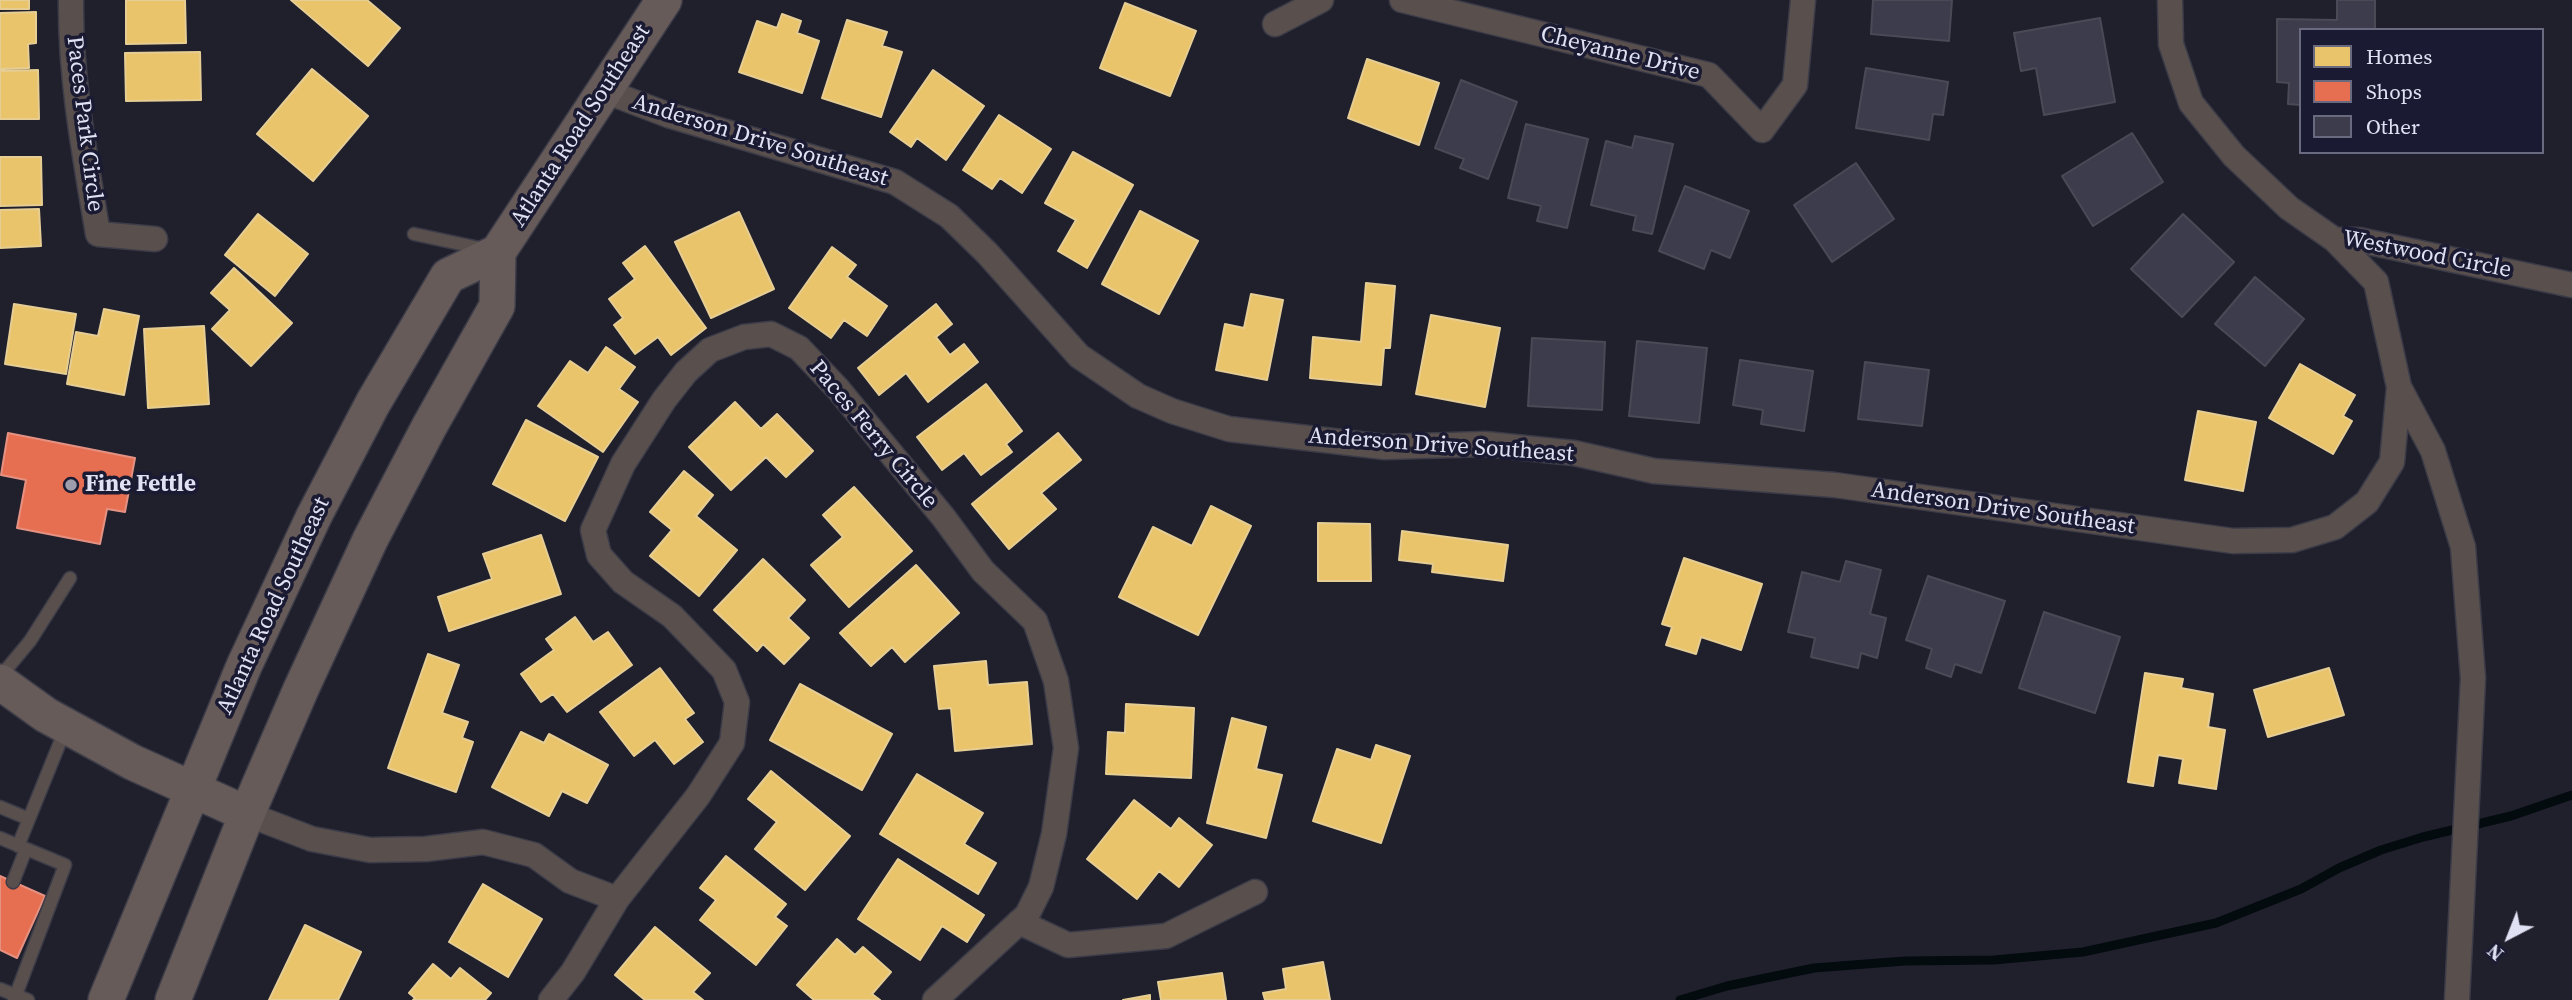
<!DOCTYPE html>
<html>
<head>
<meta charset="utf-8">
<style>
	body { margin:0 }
	#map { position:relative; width:2572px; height:1000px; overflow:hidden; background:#20202d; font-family:"Source Serif 4",serif }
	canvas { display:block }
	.legend { position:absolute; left:2299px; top:28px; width:245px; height:126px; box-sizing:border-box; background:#1a1a33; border:2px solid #696a80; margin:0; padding:9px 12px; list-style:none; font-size:21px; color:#e0e1f3 }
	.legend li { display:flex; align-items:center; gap:14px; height:35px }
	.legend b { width:35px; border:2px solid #696a80 }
	.north { position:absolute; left:2474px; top:902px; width:70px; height:70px; -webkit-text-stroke:5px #1a1a33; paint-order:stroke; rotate:222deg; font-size:19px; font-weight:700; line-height:28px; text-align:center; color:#e0e1f3 }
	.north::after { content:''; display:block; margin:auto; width:24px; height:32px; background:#e0e1f3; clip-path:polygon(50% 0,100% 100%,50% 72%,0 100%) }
</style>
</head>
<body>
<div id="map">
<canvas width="2572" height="1000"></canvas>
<ul class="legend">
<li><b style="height:19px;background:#e9c46a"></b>Homes</li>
<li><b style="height:19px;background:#e76f51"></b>Shops</li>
<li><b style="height:19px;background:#3d3c4d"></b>Other</li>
</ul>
<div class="north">N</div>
</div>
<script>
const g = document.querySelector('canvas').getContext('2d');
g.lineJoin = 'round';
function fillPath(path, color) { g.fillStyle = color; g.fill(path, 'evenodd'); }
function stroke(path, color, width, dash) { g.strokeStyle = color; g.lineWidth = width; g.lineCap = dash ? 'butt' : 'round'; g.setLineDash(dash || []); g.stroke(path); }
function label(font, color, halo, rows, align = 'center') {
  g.font = font + ' "Source Serif 4",serif'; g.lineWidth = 7; g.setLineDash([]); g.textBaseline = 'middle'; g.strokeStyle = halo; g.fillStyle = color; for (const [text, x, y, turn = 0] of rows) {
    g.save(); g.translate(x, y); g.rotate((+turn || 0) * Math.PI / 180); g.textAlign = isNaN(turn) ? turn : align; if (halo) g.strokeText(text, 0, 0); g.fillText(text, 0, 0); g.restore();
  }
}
const homes = new Path2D(`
	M0,0h29v9h-29z
	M126,0h59l1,43 -60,1z
	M291,0h76l33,28 -32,38z
	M1125,3l71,28 -26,65 -70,-28z
	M36,12v31l-8,1 1,24 -29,1v-56z
	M782,14l19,7 -4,12 22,8 -17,52 -63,-21 18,-51 20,7z
	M847,20l40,12 -5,14 20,6 -21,65 -59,-19z
	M200,52l1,48 -75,1 -1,-48z
	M1367,59l72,24 -20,62 -71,-27z
	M312,69l56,47 -55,65 -56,-47z
	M38,70l1,49h-39v-48z
	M933,70l51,36 -38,54 -29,-22 -6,9 -21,-15z
	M999,115l52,34 -29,44 -22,-15 -8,11 -29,-19z
	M1073,152l60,33 -46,83 -29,-17 18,-31 -31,-17z
	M0,157h41l1,48 -42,1z
	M39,209l2,37 -41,2v-38z
	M1140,211l58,30 -39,73 -57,-30z
	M739,212l35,77 -63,29 -36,-76z
	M258,214l50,40 -33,42 -50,-41z
	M645,246l61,82 -35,27 -13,-18 -23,17 -21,-29 9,-7 -14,-19 26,-20 -12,-16z
	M832,247l24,18 -9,12 40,29 -20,30 -23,-16 -13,18 -42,-30z
	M234,268l58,55 -41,43 -39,-37 18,-19 -19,-17z
	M1366,283l29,3 -5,62h-6l-3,37 -71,-7 3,-41 48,5z
	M1251,294l32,6 -16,80 -51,-10 9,-46 19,4z
	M14,304l62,10 -10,60 -61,-10z
	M936,304l16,20 -16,13 14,18 14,-11 14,18 -50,40 -22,-29 -27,22 -21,-27z
	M104,309l35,7 -15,79 -57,-11 9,-52 22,4z
	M1431,315l69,13 -15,79 -69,-13z
	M204,326l5,78 -61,4 -4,-79z
	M606,347l29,20 -16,22 19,13 -35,50 -65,-46 32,-45 18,12z
	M2300,364l55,31 -12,21 9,5 -19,33 -64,-36z
	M986,384l36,47 -16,13 6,8 -31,23 -17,-22 -22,17 -25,-33z
	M735,402l26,27 16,-15 36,37 -27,26 -20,-20 -35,33 -42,-43z
	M2198,411l58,11 -13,69 -58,-11z
	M526,420l72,37 -33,64 -72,-37z
	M1058,433l23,27 -40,33 15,16 -47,40 -37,-45z
	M684,471l29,24 -17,21 41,34 -38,46 -49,-40 22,-26 -22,-18z
	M854,487l58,64 -63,56 -38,-42 32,-28 -20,-22z
	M1211,506l40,20 -53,109 -79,-38 34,-70 39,19z
	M1318,523l52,1 1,57h-53z
	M1402,531l106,14 -5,36 -71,-9 1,-8 -34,-4z
	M541,535l20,59 -112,37 -11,-34 54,-18 -9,-25z
	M1684,558l78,26 -21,66 -40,-13 -5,17 -30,-9 6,-18 -10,-3z
	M763,559l42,41 -17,18 21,20 -25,26 -21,-20 -6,7 -43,-41z
	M916,565l43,48 -54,49 -13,-15 -21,19 -31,-33z
	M575,617l18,25 15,-10 24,33 -65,47 -14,-18 -12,8 -20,-28 33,-24 -8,-11z
	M428,654l31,11 -17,48 26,9 -6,16 11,4 -17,50 -68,-24z
	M986,661l2,24 39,-3 5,62 -77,7 -4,-43 -12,1 -5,-43z
	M660,668l34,45 -9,6 18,23 -29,22 -19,-24 -21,16 -34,-44z
	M2329,668l15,47 -76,22 -14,-47z
	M2145,673l38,6 -2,9 32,6 -5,33 17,3 -9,59 -37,-6 4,-24 -25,-4 -5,31 -25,-4z
	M800,684l92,50 -30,56 -92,-50z
	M1126,704l68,4 -3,70 -85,-4 2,-42 17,1z
	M1232,718l34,9 -10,42 26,6 -16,63 -59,-15z
	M521,732l23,11 5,-9 59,31 -21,38 -25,-12 -13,25 -57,-29z
	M1376,745l34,11 -29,87 -68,-22 24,-72 34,11z
	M771,771l79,65 -45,54 -50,-41 22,-27 -29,-23z
	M917,774l66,39 -19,31 32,19 -18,31 -98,-60z
	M1134,800l37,29 8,-11 33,27 -33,42 -20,-16 -22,28 -50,-40z
	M726,856l60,48 -11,13 12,9 -31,39 -56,-45 16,-20 -16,-12z
	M898,859l86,56 -17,27 -25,-16 -22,34 -62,-41z
	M483,884l59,35 -34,58 -59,-35z
	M305,925l56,27 -23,48h-69z
	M655,927l55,46 -17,19 10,8h-58l-30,-25z
	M837,939l18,16 8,-8 28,25 -19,22 8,6h-66l-17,-15z
	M1323,962l7,38h-65l-2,-7 23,-4 -3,-20z
	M433,964l18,15 9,-11 31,25 -6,7h-72l2,-2 -6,-5z
	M1222,973l4,27h-65l-3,-18z
	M1150,995v5h-27z`);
const shops = new Path2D(`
	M8,433l127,25 -10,54 -18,-3 -7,35 -83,-16 9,-48 -25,-5z
	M0,876l45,20 -28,62 -17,-8z`);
const stream = new Path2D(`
	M1680,1000l47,-14 87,-18 91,-7 89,-1 89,-8 133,-29 85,-34 38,-21 42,-18 42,-13 88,-21 61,-21`);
const building = new Path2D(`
	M1873,0h79l-3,41 -78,-7z
	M2337,0h38v30h-74v75l-13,-1 1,-21 -12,-1v-63l60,1z
	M2100,18l15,84 -71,13 -8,-47 -15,3 -7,-38z
	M1866,68l82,14 -5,33 -10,-1 -4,26 -73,-12z
	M1461,80l56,22 -29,77 -28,-11 4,-9 -29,-11z
	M1526,124l62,15 -21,89 -30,-7 4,-15 -33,-8z
	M2132,133l31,49 -70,44 -31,-50z
	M1635,136l38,8 -21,90 -19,-4 3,-14 -45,-11 15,-64 26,7z
	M1856,163l38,56 -62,43 -38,-57z
	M1685,186l64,25 -19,47 -19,-8 -7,19 -45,-18z
	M2183,214l51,48 -52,55 -51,-48z
	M2255,277l49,42 -39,47 -50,-42z
	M1532,338l73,4 -3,68 -74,-4z
	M1637,341l70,7 -8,75 -70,-7z
	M1740,360l73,11 -9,60 -43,-7 2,-14 -30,-5z
	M1865,362l64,8 -7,56 -64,-7z
	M1846,561l35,9 -11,44 16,4 -9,40 -16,-5 -3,15 -47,-11 4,-19 -27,-6 14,-60 38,10z
	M1928,576l77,25 -24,72 -26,-9 -4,13 -25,-9 6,-19 -26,-9z
	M2044,612l76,25 -25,76 -76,-25z`);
const service = new Path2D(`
	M414,234l70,15
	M0,677l30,-36 40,-63
	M0,807l29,12
	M0,838l65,27 -51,135
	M18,846l47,-116
	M13,882l13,-33
	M0,989l28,11`);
const minor = new Path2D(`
	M71,0c-1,78 14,157 27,234l57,5
	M1402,0l307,75 53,55 33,-45 8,-85
	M2170,0l1,44 20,59 43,53 55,52 46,32h24l213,45
	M1275,24l46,-24
	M605,91l63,24 227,67 54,34 38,37 92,103 59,40 34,15 57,18 156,18 100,-3 89,9 80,18 181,14 398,56 59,-1 43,-13 32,-25 25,-40 7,-75
	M2335,240l41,42 23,105 34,64 30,96 10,131 -16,322
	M247,814l65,25 58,11 56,-1 57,-7 51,13 36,26 47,18
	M1019,922l49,23 98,-9 89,-44
	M551,1000l22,-28 44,-73 81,-103 34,-53 5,-41 -13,-32 -52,-54 -49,-34 -24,-27 -6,-25 30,-66 41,-64 22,-28 24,-22 34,-13 27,-3 28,14 39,41 106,129 39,53 52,50 21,60 10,67 -12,86 -13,53 -14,28 -92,85`);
const secondary = new Path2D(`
	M0,682l46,33 86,47 115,52
	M106,1000l138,-334 70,-150 59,-113 75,-127 50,-24 166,-252
	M173,1000l74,-186 54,-125 69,-149 59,-113 68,-121 1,-54`);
const markers = [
	[71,485,7,"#9d9dae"]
];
const streetNames = [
	["Cheyanne Drive",1620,54,14],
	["Paces Park Circle",84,124,83],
	["Atlanta Road Southeast",581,126,-57],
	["Anderson Drive Southeast",760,141,17],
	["Westwood Circle",2427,255,11],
	["Paces Ferry Circle",873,435,50],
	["Anderson Drive Southeast",1441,446,4],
	["Anderson Drive Southeast",2003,509,8],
	["Atlanta Road Southeast",274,606,-65]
];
const poiNames = [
	["Fine Fettle",85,485]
];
fillPath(homes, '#e9c46a');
stroke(homes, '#e6cd93', 2);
fillPath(shops, '#e76f51');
stroke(shops, '#e59182', 2);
stroke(stream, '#040b0f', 9);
fillPath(building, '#3d3c4d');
stroke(building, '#4a4a56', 2);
stroke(service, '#3c3c48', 15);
stroke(minor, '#3c3c48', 27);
stroke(secondary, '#3c3c48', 38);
stroke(service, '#59504e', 12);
stroke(minor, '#59504e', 24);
stroke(secondary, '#665b59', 35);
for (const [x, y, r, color] of markers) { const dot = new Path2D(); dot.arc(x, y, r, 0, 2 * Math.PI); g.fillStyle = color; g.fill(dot); stroke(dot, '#1a1a33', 2.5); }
label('23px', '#e0e1f3', '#1a1a33', streetNames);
label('bold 23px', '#e0e1f3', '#1a1a33', poiNames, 'left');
</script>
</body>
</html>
